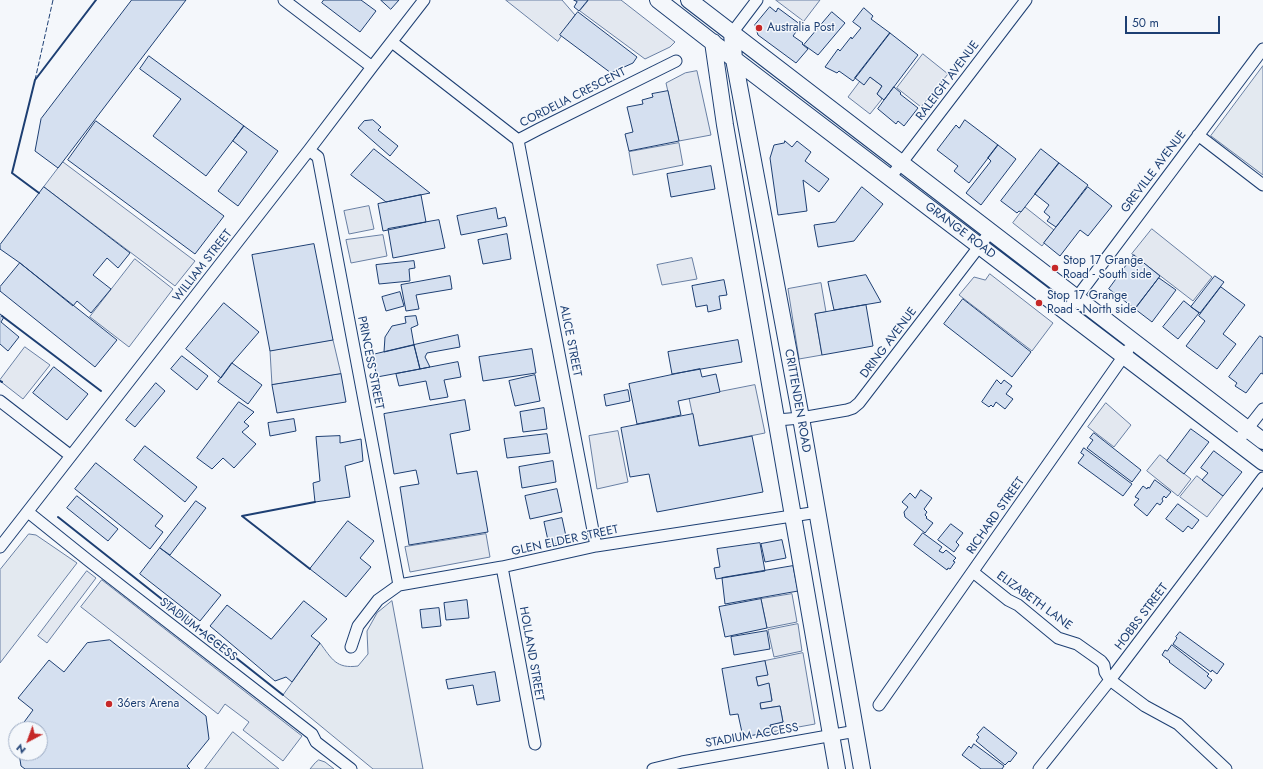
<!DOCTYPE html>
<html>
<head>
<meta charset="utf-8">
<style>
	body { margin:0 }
	#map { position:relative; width:1263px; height:769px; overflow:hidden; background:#f4f7fb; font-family:Jost,sans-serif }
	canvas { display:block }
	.north { position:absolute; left:8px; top:721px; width:40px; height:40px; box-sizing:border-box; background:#f4f7fb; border:1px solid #9eadc5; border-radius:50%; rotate:221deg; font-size:11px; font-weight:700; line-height:16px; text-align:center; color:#1d3f73 }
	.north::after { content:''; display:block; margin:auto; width:14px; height:18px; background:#c62828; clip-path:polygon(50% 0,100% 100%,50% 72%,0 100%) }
	.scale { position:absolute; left:1125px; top:16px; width:95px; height:18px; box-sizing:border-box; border:2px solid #1d3f73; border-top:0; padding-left:5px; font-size:12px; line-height:14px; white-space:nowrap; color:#1d3f73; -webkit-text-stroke:3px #f4f7fb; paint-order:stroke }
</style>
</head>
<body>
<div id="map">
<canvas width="1263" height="769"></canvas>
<div class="north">N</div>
<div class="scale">50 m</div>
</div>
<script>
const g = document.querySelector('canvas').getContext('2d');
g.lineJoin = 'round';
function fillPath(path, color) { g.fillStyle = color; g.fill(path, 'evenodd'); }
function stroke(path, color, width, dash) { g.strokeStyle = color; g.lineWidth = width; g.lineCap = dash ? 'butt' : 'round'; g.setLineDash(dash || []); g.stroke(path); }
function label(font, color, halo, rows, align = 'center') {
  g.font = font + ' Jost,sans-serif'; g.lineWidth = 3; g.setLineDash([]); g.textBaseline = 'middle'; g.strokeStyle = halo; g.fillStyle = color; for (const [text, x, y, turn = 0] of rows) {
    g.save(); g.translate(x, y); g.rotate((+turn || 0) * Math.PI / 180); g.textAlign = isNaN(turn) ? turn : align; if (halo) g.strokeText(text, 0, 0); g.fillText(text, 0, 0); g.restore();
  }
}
const green = new Path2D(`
	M1263,66v109l-52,-39z
	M29,534l7,1 41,28 -77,100v-93z
	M392,601l31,168h-50l-90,-74 37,-52c12,16 16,26 38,23l10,-12 -1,-23 10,-18z
	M233,732l46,37h-74z
	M319,760l6,2 9,7h-24l5,-6z`);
const parking = new Path2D(`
	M506,0h56l13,15 -17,26z
	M589,0h32l54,42 -5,5 -25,12 -65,-48z
	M776,0h44l-16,21z
	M923,54l25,20 -27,33 -24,-19z
	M697,71l14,64 -32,6 -13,-58 19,-10z
	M870,77l12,9 -5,8 5,5 -12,15 -22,-17 12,-16z
	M679,143l4,22 -50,10 -4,-23z
	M63,162l132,99 -20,25 -131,-99z
	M369,206l5,23 -25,5 -5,-23z
	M1025,207l29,23 -12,16 -29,-23z
	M1152,229l60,48 -19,24 -61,-47z
	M383,235l4,21 -36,7 -5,-23z
	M692,258l5,21 -35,6 -5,-20z
	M135,259l38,30 -44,58 -39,-30z
	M990,274l63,49 -21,28 -73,-56 15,-18 11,3z
	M821,283l5,29 -11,2 7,41 -23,4 -11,-70z
	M333,340l8,34 -69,11 -2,-34z
	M25,347l25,18 -27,34 -23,-18v-1z
	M755,385l10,48 -66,13 -10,-48z
	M1106,403l25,22 -17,22 -26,-20z
	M618,431l10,51 -31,7 -8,-53z
	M1160,455l31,24 -13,17 -31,-25z
	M1197,476l26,20 -16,21 -27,-20z
	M486,534l4,23 -80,15 -5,-25z
	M87,571l9,7 -49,65 -9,-7z
	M102,580l200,156 -19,25 -40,-31 6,-8 -24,-18 -7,10 -137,-107z
	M792,594l5,28 -30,6 -6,-29z
	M798,624l4,27 -28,6 -6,-27z
	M803,653l12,71 -44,8 -1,-7 13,-3 -3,-16 -19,3 -1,-6 12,-3 -3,-16 -11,2 -2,-9 11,-3 -2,-13z`);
const building = new Path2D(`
	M132,0h54l-128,168 -23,-17 6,-32z
	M324,0h37l15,11 -16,21 -38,-29z
	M381,0h18l-8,9z
	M574,0h14l-9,11 -5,-4 3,-5z
	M770,7l6,5 2,-4 23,17 -8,11 10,7 -1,1 6,5 -12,14 -38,-28 -3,-10z
	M864,8l9,8 -2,3 19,14 -37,48 -14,-10 -2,2 -12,-6 13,-18 2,2 11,-14 1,2 9,-11 -8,-6z
	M578,12l59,45 -4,6 -22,10 -51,-38z
	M832,12l13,11 -27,32 -14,-10z
	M890,33l28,22 -34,45 -7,-6 5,-8 -12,-9 -6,8 -9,-7z
	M149,56l95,70 -38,50 -53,-40 28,-37 -41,-30z
	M894,87l7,6 -1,1 18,14 -14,18 -6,-5 -2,3 -18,-15z
	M668,91l11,50 -50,10 -4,-17 8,-2 -6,-25 16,-3 -1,-4 11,-3 -1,-3z
	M373,120l8,7 -3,3 20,16 -8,10 -32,-28 6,-7z
	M965,120l33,25 -29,38 -15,-12 4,-5 -21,-16 19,-25 3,3z
	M96,121l128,95 -29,38 -127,-94z
	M244,126l34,25 -40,55 -20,-15 29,-39 -14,-11z
	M785,141l7,6 5,-6 14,11 -6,9 24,18 -10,13 -16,-12 4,31 -29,4 -8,-57 4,-13 10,-2z
	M998,145l18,14 -35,46 -15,-12 25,-32 -3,-3z
	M374,149l56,44 -44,9 -35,-27z
	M1041,149l18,14 -38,49 -2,-1 -2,2 -16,-12z
	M1059,163l29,22 -32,42 -9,-6 3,-4 -6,-5 5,-7 -14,-11z
	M711,166l4,23 -44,8 -4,-23z
	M44,187l86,66 -12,15 -11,-10 -14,17 18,14 -20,24 -14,-12 -4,5 -53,-43 -20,-14v-4z
	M862,187l21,17 -29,37 -36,6 -4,-22 21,-3z
	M1088,187l24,19 -24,30 -8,-6 -20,26 -16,-13z
	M421,195l5,27 -43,9 -5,-27z
	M496,208l2,11 7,-2 2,9 -46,9 -4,-19z
	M439,220l6,28 -52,10 -5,-29z
	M507,234l4,25 -28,5 -5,-24z
	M314,244l19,96 -63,11 -18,-96z
	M1134,255l26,21 -25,33 -26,-20z
	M414,261l1,7 -6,1 1,12 -31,3 -3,-19z
	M20,263l97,77 -22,27 -95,-76v-4z
	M866,275l15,27 -47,8 -6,-28z
	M450,276l2,13 -36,6 3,14 -13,2 -5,-26z
	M1215,276l9,6 -24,31 -9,-6z
	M1159,278l17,12 -24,32 -17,-13z
	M724,280l3,15 -8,1 2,13 -13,3 -1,-7 -11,2 -4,-21z
	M1221,287l24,18 -22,29 13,10 -19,25 -31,-23 19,-25 -6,-5z
	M400,292l4,14 -18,5 -4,-14z
	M963,299l68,53 -19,25 -68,-53z
	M1184,301l15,12 -21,26 -15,-12z
	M224,303l35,29 -27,31 -11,15 -35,-29z
	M866,305l7,41 -51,9 -7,-41z
	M0,314l4,3 -3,5 18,15 -11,14 -8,-7z
	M416,316l2,9 -7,3 3,17 -30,7 1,-15 7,-11 14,-3 -1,-6z
	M458,335l2,12 -33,6 -2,4 5,10 -10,2 -6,-24z
	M1260,336l3,2v36l-2,-1 -15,20 -11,-7 2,-3 -8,-6z
	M738,340l4,22 -70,12 -4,-22z
	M414,345l6,24 -43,8 -5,-22z
	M532,349l4,24 -53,8 -4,-24z
	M182,356l26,20 -11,14 -26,-21z
	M458,362l3,15 -17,3 4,17 -18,3 -4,-19 -27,5 -3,-12z
	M232,363l30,22 -14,19 -30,-22z
	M54,367l34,27 -21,26 -34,-27z
	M700,369l2,8 14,-3 4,18 -42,9 3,14 -44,9 -8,-40z
	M341,374l5,28 -69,11 -5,-28z
	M535,375l5,26 -25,5 -6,-25z
	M997,380l4,4 3,-4 8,6 -6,8 7,5 -8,10 -9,-7 -3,5 -2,-2 -2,2 -7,-5z
	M156,383l9,8 -30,36 -9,-7z
	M628,390l2,11 -24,5 -2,-11z
	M465,400l5,30 -20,4 7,40 20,-3 11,61 -79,13 -9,-58 19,-3 -3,-14 -22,4 -10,-60z
	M239,402l15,10 -10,10 5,4 -7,6 14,12 -22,24 -11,-10 -11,11 -15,-11z
	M544,408l3,21 -24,3 -3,-20z
	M693,414l6,32 53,-10 11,56 -106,20 -8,-38 -19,3 -9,-49z
	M294,419l2,12 -26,5 -2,-13z
	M1191,429l18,13 -25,32 -17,-13z
	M1094,433l47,37 -9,12 -45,-34 6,-8 -3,-2z
	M547,434l3,19 -43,5 -3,-19z
	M340,436v7l21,-4 2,22 -18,5 5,31 -35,5 -2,-19 7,-2 -4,-44z
	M145,446l52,41 -12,15 -51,-42z
	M1084,448l48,36 -9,12 -45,-33 6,-8 -3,-2z
	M1214,451l28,21 -19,24 -21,-16 6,-7 -7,-5z
	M553,461l3,21 -34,6 -3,-21z
	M96,463l67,53 -8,10 8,6 -13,17 -75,-60z
	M1155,480l16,12 -5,6 -2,-2 -2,3 1,2 -3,4 -3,-2 -10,13 -13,-11 5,-6 -4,-2 8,-11 4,3 1,-2 1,1z
	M557,489l5,23 -32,7 -5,-23z
	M921,490l11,8 -8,11 3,3 -2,3 2,2 -1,1 7,5 -8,10 -20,-16 -1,-5 4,-5 -6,-5 8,-9 5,5z
	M77,496l41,33 -10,12 -41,-33z
	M196,501l10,7 -36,47 -10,-7z
	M1178,504l21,16 -7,9 -4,-3 -5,6 -17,-13z
	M562,518l5,23 -18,4 -5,-23z
	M348,521l26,20 -14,17 11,9 -25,30 -36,-28z
	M951,524l12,9 -7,9 3,3 -5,7 -16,-12z
	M923,533l19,14 -3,4 4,2 3,-3 10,8 -3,3 2,1 -5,7 -2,-1 -1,2 -33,-25z
	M782,540l4,18 -21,4 -4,-18z
	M760,543l5,28 -49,8 -2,-11 6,-1 -3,-18z
	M160,548l61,47 -21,26 -60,-47z
	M793,566l5,25 -73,13 -3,-26z
	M761,599l6,29 -42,9 -6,-30z
	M467,600l2,18 -23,2 -2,-17z
	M304,601l23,18 -16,17 9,7 -28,39 -6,-5 -11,4 -65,-55 17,-21 44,34z
	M439,608l2,18 -19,2 -2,-18z
	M767,631l3,18 -36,6 -3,-18z
	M1180,632l44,32 -7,10 -5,-4 -1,2 -38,-28 4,-6 -1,-1z
	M110,640l96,76 3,23 -22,27 3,3h-165l-4,-3 -2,-13h21v-24h-21l14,-19 -15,-12 31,-38 15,12 23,-29z
	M1172,645l37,29 -2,2 5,4 -7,9 -36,-27 1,-1 -8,-6 3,-5 2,1z
	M765,661l3,14 -12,2 2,9 11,-3 3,18 -12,2 1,6 19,-3 3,16 -13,3 1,7 -28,5 -5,-23 -8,1 -8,-46z
	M495,672l5,29 -23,4 -4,-20 -25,4 -2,-9z
	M984,727l33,26 -7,9 -1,-1 -4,4 -29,-24 3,-4 -2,-2z
	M974,744l30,22 -2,3h-21l-19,-14 7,-9 2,2z`);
const street = new Path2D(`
	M284,0l88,67
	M732,33l25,-33
	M392,42l126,98 21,-11 137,-68
	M1198,135l65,50
	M518,140l78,406
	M309,150l9,7 81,428
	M890,178l136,-178
	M1066,312l197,-263
	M0,401l71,55
	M777,420l24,-2 46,-8 6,-2 6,-5 132,-172
	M1237,442l26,-33
	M28,512l61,49 223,173 4,8 35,27
	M0,547l309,-397 63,-83 52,-67
	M502,567l33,177
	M973,572l35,28 10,5 40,33 19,6 24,17 3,4 1,7 5,8 35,26 33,18 48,45
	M351,647l7,-21 20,-26 21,-15 103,-18 94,-21 222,-34
	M879,705l249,-355
	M653,769l29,-7 174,-31
	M1039,769l71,-89 153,-202`);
const secondary = new Path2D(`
	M658,0l76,59 529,403
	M689,0l574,441
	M732,33l2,26 67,359 61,351
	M713,42l12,83 112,644`);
const fence = new Path2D(`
	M35,80l18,-80`);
const wall = new Path2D(`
	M39,193l-27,-20 23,-93 61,-80
	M2,316l99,75
	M0,381l2,1
	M58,517l225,178
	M310,569l-68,-53 73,-14`);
const markers = [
	[759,28,4,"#c62828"],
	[1055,268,4,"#c62828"],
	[1039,303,4,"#c62828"],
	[109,704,4,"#c62828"]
];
const poiNames = [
	["Australia Post",767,28],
	["Stop 17 Grange",1063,261],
	["Road - South side",1063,275],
	["Stop 17 Grange",1047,296],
	["Road - North side",1047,310],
	["36ers Arena",117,704]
];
const streetNames = [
	["RALEIGH AVENUE",948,81,-53],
	["CORDELIA CRESCENT",573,98,-27],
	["GREVILLE AVENUE",1154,172,-53],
	["GRANGE ROAD",960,231,37],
	["WILLIAM STREET",203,266,-52],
	["ALICE STREET",570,341,79],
	["DRING AVENUE",889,343,-53],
	["PRINCESS STREET",370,363,79],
	["CRITTENDEN ROAD",797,401,80],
	["RICHARD STREET",996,516,-55],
	["GLEN ELDER STREET",565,541,-12],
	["ELIZABETH LANE",1034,601,36],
	["HOBBS STREET",1142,617,-53],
	["STADIUM ACCESS",198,630,38],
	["HOLLAND STREET",531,654,80],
	["STADIUM ACCESS",752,736,-10]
];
fillPath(green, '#e3e9f0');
stroke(green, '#687fa3', 1);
fillPath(parking, '#e3e8f0');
stroke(parking, '#687fa3', 1);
fillPath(building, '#d5e0f0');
stroke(building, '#1d3f73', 1);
stroke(street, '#1d3f73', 13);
stroke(secondary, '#1d3f73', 18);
stroke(street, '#f4f7fb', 11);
stroke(secondary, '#f4f7fb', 16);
stroke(fence, '#1d3f73', 1, [5, 2]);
stroke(wall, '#1d3f73', 2);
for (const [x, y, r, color] of markers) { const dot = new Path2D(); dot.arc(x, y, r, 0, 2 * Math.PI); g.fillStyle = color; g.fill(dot); stroke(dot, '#f4f7fb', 1.5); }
label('12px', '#1d3f73', '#f4f7fb', poiNames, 'left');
label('12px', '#1d3f73', '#f4f7fb', streetNames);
</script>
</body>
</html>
